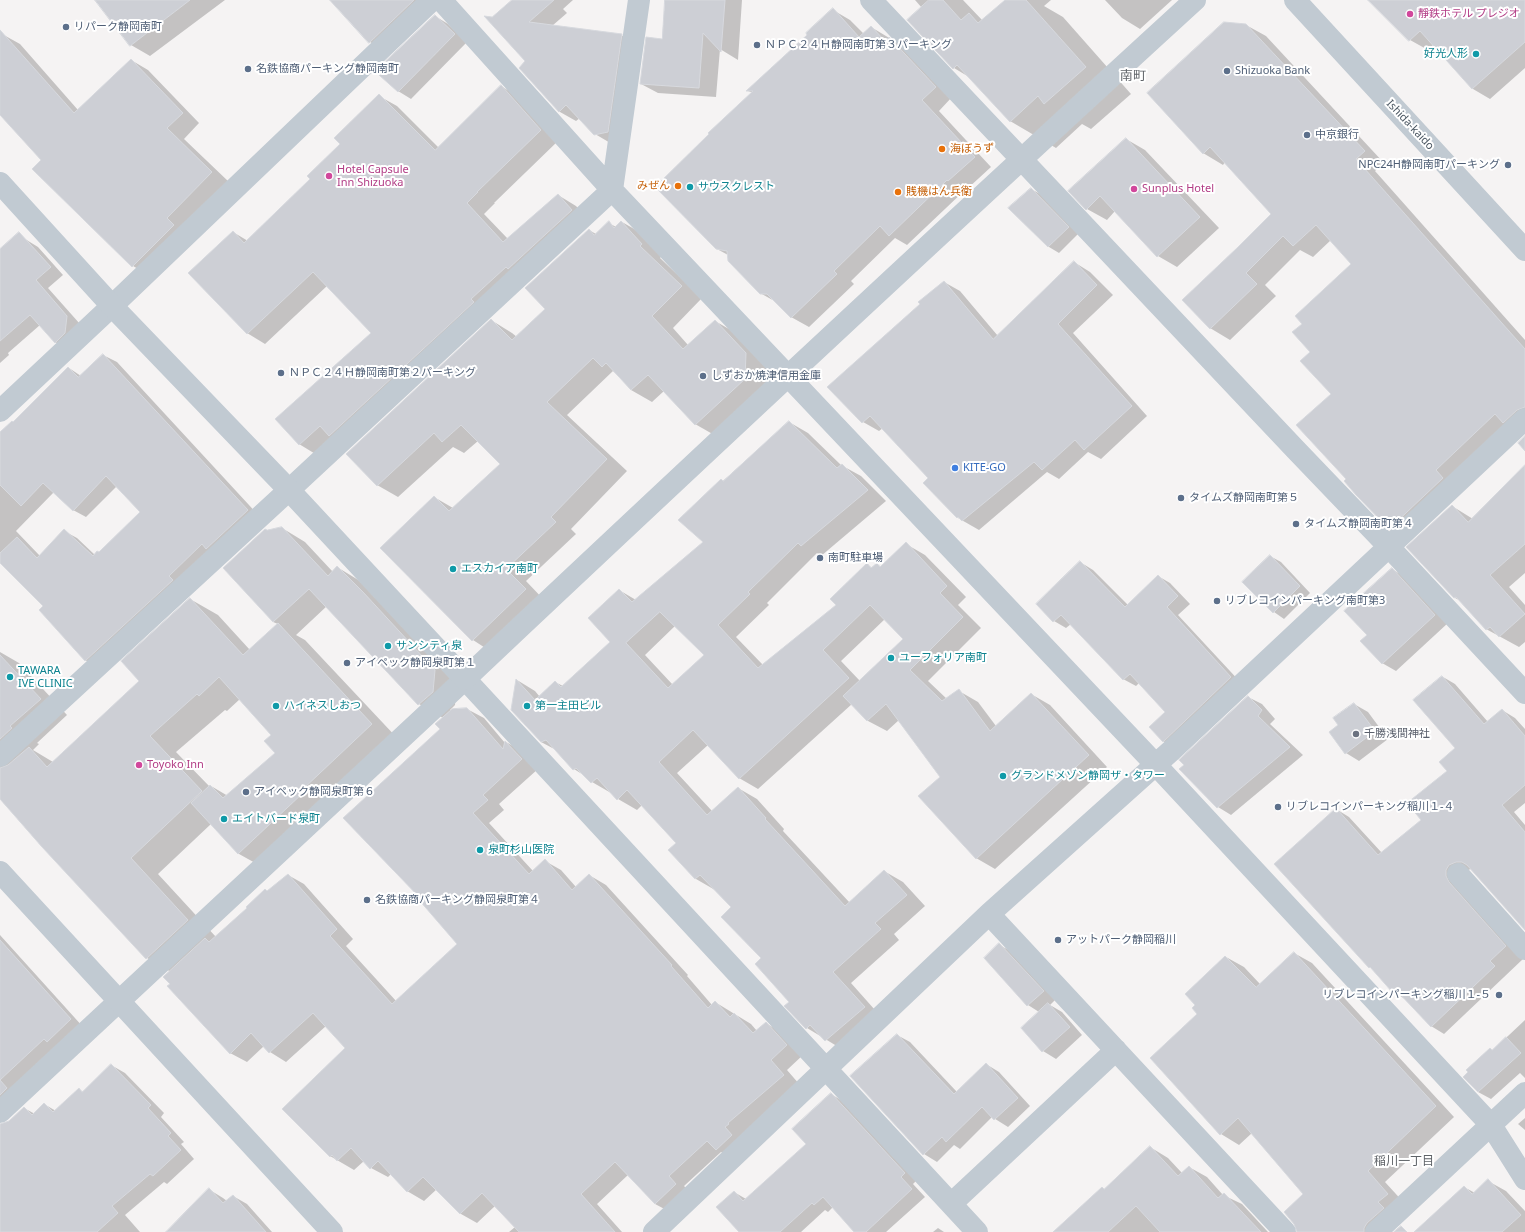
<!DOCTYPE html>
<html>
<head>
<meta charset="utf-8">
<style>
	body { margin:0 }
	canvas { display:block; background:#f5f3f3 }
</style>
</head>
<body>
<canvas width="1525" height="1232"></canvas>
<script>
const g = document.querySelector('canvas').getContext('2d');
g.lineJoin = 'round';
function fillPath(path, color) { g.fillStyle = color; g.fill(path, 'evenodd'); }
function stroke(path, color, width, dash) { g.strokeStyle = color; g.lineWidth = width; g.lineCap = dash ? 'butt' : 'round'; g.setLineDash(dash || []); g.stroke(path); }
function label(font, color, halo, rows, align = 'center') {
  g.font = font + ' "Noto Sans","Noto Sans JP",sans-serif'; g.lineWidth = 4; g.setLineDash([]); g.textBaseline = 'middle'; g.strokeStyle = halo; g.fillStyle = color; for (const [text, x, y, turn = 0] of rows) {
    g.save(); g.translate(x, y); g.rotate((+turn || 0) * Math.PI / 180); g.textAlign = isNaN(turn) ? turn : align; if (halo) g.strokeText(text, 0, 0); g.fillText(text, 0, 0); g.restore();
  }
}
const shadow = new Path2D(`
	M103,0h122l-75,56 -19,-11z
	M330,0h96l-43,50 -13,-8z
	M513,0h60l-10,9 4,4 -15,13 69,9 17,10 -26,99 -17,-10 -15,-16 -4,3 -16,-9 -40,-44 7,-7 -35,-43z
	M666,0h76l-4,60 -18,-11 -4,48 -58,-4 -17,-9 22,-44z
	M915,0h48l20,21 24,-21h44l-7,6 19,11 68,77 -40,35 -9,-5 -26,24 -46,-27 -41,-44 -15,-9 -45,-48 13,-12z
	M1105,0h67l-32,29 -18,-11z
	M1370,0h155v68l-35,31 -17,-10 -40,-44 -5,5 -18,-10z
	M833,10l17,10 14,14 7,-7 35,21 46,49 -13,14 52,56 -25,23h-1l-58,55 -12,-7 -44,43 3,3 -45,43 -18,-10 -13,-14 -18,-10 -32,-38 -11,-6 36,-156 -5,-2 61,-56z
	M435,16l13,8 19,18 -56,57 -13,-8z
	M1246,25l20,11 118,127 -9,8 150,169v91l-116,109 -19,-12 -33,-34 -10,-15 -15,-85 -20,-42 40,-88 -21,-24 -18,17 -13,-7 -35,35 11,11 -46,44 -20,-12 29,-80 33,-34 -47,-52 -2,3 -20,-12z
	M2,34l18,10 58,66 53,-50 17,10 51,53 -15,16 45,43 -79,94 -17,-10 -90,-106 -43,-47v-77z
	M501,86l18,11 39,44 -64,62h1l-11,11 24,25 50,-44 18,11 14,15 -273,234 -18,-11 73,-111 -45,-47 -62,58 -18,-11 -14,-101 15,9 64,-62 67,-83 18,10 42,42z
	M1126,139l19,11 74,78 -42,39 -19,-11 -43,-45 -8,9 -20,-11z
	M1031,189l11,6 36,39 -19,19 -10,-6 -39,-39z
	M622,222l21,12 19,22 -2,2 42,40 -29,30 15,17 27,-24 21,12 30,32v26l-50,45 -21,-12 -31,-33 -12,11 -21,-12 -13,-15 -5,-4 -46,44 60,56 -56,58 5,5 -50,47 20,21 -53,51 -20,-13 -91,-92 52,-51 19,11 48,-44 -23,-23 -14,12 -11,-6 -55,50 -21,-12 114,-165 21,13 5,4 29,-28 43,-79 7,4 13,-11 7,4z
	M25,239l13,8 25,28 -15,13 32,36 -12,25 -13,-7 -15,-17 -32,28 1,2 -9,8v-104z
	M1074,262l16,10 23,23 -40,38 74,83 -46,43 -13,-7 -29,27 -12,-7 -68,58 -21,-12 -34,-35 5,-5 -46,-50 -4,3 -16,-9 81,-140 16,9 38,45z
	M103,355l14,7 144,156 -162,150 -14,-8 -41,-54 -44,-45v-129l1,1 12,-10 56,-55 12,8zM117,486l25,26 -43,41 -4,2 -18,-17 -13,-7 -24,25 -24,-25 38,-39 19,18 13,7z
	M789,422l19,11 33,32 20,11 25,25 -65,55 -4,-3 -50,50 2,2 -33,32 27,28 74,-60 30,-40 6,3 4,-4 4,3 25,-23 19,11 41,42 -8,8 23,23 -53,53 19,18 12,-8 19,11 18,24 35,-32 19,11 57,62 -112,102 -19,-11 -35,-81 -42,-57 -12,11 -19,-10 -16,-17 -94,85 -19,-11 -31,-33 -31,28 35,38 26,-23 19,11 27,30 -1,2 67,72 34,-32 19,11 22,24 -31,28 5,6 -48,43 32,36 -38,32 -38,-23 -45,-70 -29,-51 -18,-17 -19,-11 -26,-29 7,-6 -35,-39 -5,5 -19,-11 -6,-7 -1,1 -19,-11 -7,-6 -11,-7 -16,-18 -17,-9 -24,-62 18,11 5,6 15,-15 8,4 49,-44 7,-52 17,10 69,-57 17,-63 1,1zM885,619l19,20 -44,42 -19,-20zM675,626l30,29 -32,30 -28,-30z
	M1525,466v107l-16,14 16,18v37l-6,5 -33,-18 -25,-28 -6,-3 -3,-92 21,13z
	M282,528l23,14 28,30 4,-5 23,14 97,103 -2,21 -5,5 17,-1 17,9 21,25 1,-1 16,9 16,18 -39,35 5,6 -15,13 44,48 12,-10 16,9 15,17 13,-12 17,10 82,90 -1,1 25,29 3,-3 36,22 6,7 9,-8 16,10 21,22 -16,15 13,15 -67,74 -12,-7 -37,34 8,8 -20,19 -17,-9 -27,-29 -31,29 25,28h-113l6,-5 -20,-21 -18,17 -16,-9 -24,-25 -13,12 -17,-10 -16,-17 -3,3 -17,-9 -7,-7 -10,9 -24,-14 17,-108 -21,-22 -40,36 -16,-10 -6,-6 -17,16 -17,-9 -59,-69v-12l-24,-14 -147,-159v-147l19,11 48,52 -30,28 2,1 -6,6 20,12 87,-81 50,-82 28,16 32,35 28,-26 -5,-2 -5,-91zM327,606l92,98 24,14 -21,181 37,45 -62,58 -51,-56 7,-7 -49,-55 -16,-9 -72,62 -58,-63 53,-50 28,30 27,15 133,-129 -94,-100 -9,-5zM240,699l32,36 4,18 -48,43 -17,-10 -1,1 -34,-35 49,-42 2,1z
	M1270,556l11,6 29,31 -26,26 -10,-7 -30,-30z
	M1080,562l13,8 35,35 30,-29 12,7 20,21 -12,11 65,70 -68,63 -12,-7 4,-29 -28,-29 -3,3 -13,-7 -52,-55 -5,4 -12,-7 -17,-17z
	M1392,569l13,8 43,46 -52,48 -14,-8 -14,-28z
	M1443,677l12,7 33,38 14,-12 13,8 10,11v74l-11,9 11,13v104l-54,-60 -9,3 61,87 -79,75 -13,-8 -26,-27 -11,-7 -58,-183 13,8 33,36 40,-33 26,-49 9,-23z
	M1248,697l14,7 13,15 -5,5 33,31 -72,60 -13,-8 -38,-38z
	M1354,704l14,8 20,27 -29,22 -13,-8 -6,-28z
	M0,935l84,93 -84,79z
	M999,945l14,7 43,47 -6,6 12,7 20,23 -26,24 -13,-8 -4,-39 -11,-7z
	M1294,953l18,10 142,154 -69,65 21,23 -19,27h-89l6,-38 -52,-61 -13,12 -18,-11 -70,-76 48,-44 27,-57 18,10 16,17z
	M1525,1020v58l-5,-5 -29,26 -13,-7 14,-41z
	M897,1035l13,7 47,50 29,-28 13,8 31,34 -22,21 -16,-10 -32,32 -6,-4 -17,17 -13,-8z
	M111,1065l14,8 39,40 -3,4 23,25 -3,2 13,15 -27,25 -3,-2 -39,33 15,17h-140v-93l24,-31 11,6 9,-10 12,7 23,-22 4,3z
	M831,1094l13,8 73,78 -4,4 12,13 -39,35h-30l-23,-25 -5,5 -3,-2 -24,22h-60l-7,-40 12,7 61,-55z
	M1525,1118v12l-7,-6z
	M1150,1147l18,11 14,15 7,-6 18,10 16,18 19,9 26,28h-213l49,-42z
	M1488,1181l18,10 19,20v21h-110l49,-45 11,6z
	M210,1190l13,8 4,3 6,-5 14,8 25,28h-105z
	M938,1228l6,4h-11z`);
const building = new Path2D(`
	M95,0h95l-60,46z
	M330,0h84l-45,43z
	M512,0h42l-25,22 93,12 -14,98 -14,3 -28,-30 -7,7 -40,-44 6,-7 -41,-45 8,1z
	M665,0h60l-4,52 -18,-19 -4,55 -59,-4 6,-47 16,2z
	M929,0h14l18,20 8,-7 9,10 27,-23h21l60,67 -42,37 -6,-8 -28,26 -53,-57 -4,4 -46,-49z
	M1368,0h157v42l-53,47 -52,-58 -11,10z
	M833,8l26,29 12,-11 14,15 4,-4 47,50 -14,13 53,57 -27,24 -1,-1 -58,56 -9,-10 -46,45 3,3 -46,44 -24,-24h-7l-32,-33 -1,-10 -11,-2 -61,-62 54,-53 -1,-1 45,-42h-7l61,-56 -1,-2z
	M435,15l20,19 -57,58 -19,-17 10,-10 -3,-4z
	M1224,22l22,2 119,127 -9,8 169,190v58l-8,3 -14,13 -8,-9 -59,56 7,8 -54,51 -33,-34 -12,-14 2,-2 -50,-54 35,-31 -31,-33 10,-9 -18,-20 10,-8 -7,-8 56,-52 -35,-39 -23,21 -10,-10 -37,37 11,11 -47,45 -28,-29 56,-53 33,-33 -61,-67 -7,7 -56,-61z
	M0,30l74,83 57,-54 52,54 -16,15 45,44 -45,46 7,7 -42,42 -100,-98 9,-9 -41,-45z
	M501,85l40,45 -64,62h1l-11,11 36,39 55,-48 14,16 -64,59 -2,-2 -35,32 3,3 -145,134 -9,-10 -21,19 -24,-26 96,-86 -58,-61 -66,62 -59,-61 45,-42 11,12 66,-64 -3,-3 33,-32 -6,-6 45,-44 56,56z
	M1126,138l74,79 -43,40 -57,-61 -14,14 -18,-19z
	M1031,188l38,39 -21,20 -40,-39z
	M609,221l5,7 7,-7 21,23 -2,2 42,40 -30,30 31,33 32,-29 31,33 -1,26 -50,46 -47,-50 -17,15 -25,-27 -4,4 -9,-9 -46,44 60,57 -56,58 5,5 -50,47 20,20 -54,52 -92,-93 54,-52 15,15 51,-47 -39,-39 -19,17 -8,-9 -57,53 -31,-32 145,-135 21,21 33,-31 -20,-21 64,-59 5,6z
	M19,232l32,35 -15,13 31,36 -2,17 -10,10 -25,-28 -30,26v-92z
	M1074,261l23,24 -39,39 74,82 -48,44 -9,-10 -33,30 -8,-8 -72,59 -4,-4 -1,1 -34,-35 5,-5 -58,-62 -8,7 -35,-36 93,-83 -2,-2 26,-21 49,58z
	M103,354l145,156 -42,39 -4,-5 -33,32 4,4 -88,81 -46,-51 4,-4 -43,-43v-10l17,-16 20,21 27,-29 29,27 4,-5 2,1 41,-40 -34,-36 -33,35 -30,-28 -22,23 -21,-21v-53l12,-11 1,1 55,-55 10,10z
	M789,421l48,47 5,-4 26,26 -67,56 -3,-3 -50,49 2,2 -32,31 40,43 78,-63 -6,-6 37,-36 4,5 6,-5 3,4 26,-25 41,44 -7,7 23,24 -53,53 32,31 17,-12 31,42 41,-38 58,62 -113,104 -58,-63 22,-19 -54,-73 -19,17 -24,-25 60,-57 -33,-34 -47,45 26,28 -110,101 -46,-49 -34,32 48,53 31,-28 28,31 -1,1 80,87 39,-36 23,25 -32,28 6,6 -48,43 32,35 -40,34 -15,-16 -4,4 -22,-23 5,-4 -34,-38 6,-6 -40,-41 10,-10 -31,-32 -5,4 -27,-29 8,-7 -49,-53 -10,10 -20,-22 -6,5 -15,-15 -3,2 -27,-30 -5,2 -30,-32 5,-31 19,21 20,-19 6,6 49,-45 -22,-24 31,-29 13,13 71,-60 -25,-22 43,-41 2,2zM660,612l44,43 -36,33 -42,-45z
	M1525,436v15l-7,-8z
	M1525,465v79l-35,31 35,39 -26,23 -9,-10 -4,3 -30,-33 -2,1 -48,-51 46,-42 16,17z
	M282,527l46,49 9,-10 26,26 72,78 -2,22 -15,13 -109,-116 -36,33 -50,-54 42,-39 2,1z
	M1270,555l30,31 -27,27 -31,-31z
	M1080,561l45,46 33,-32 20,21 -11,11 64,70 -68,65 -14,-15 16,-15 -35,-38 -7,6 -62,-65 -8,7 -17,-18z
	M1392,568l43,47 -53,49 -22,-23 7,-6 -23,-24z
	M190,598l53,57 35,-32 94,101 -70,66 2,2 -66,62 -47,-51 19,-18 13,13 52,-45 -11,-12 7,-6 -52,-58 -20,19 -2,-2 -47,42 52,55 -71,67 57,62 -42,39 -104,-112 -42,-48v-31l8,-3 21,-18 18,20 92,-86 -18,-20z
	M0,655l41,44 -31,27 2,2 -12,11z
	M1442,676l42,48 18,-15 23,27v49l-23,20 23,27v98l-58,-65 -5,-3h-6l-7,3 -3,5v6l3,6 57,64 -16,15 5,5 -64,61 -35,-37 -3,3 -23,-26 -1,1 -95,-104 62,-56 42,47 43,-35 -14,-17 40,-32 -8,-9 16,-14 -42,-48z
	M1248,696l14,14 -4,6 32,31 -73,61 -38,-39 5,-4 -5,-5z
	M1354,703l21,28 -30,23 -16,-22 9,-7 -5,-7z
	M467,708l36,41 2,-8 17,18 -39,36 5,5 -15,13 56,61 16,-15 27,31 17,-16 83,91 -1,1 37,42 7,-7 15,16 4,-4 19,20 13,-11 21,23 -16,15 13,15 -56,48 1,1 -4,3 7,8 -16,15 -9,-9 -38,35 7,8 -21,20 -40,-42 -34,32 34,38h-96l-37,-39 -22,21 -37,-37 -16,15 -29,-31 -8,8 -19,-21 -14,13 -5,-6 -2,2 -48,-48 63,-61 -32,-35 -44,40 -18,-20 -21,21 -63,-68 3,-2 -7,-7 42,-39 4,4 38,-34 -1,-1 19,-18 2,2 21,-17 49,55 -7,7 62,68 65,-60 -38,-44 2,-1 -78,-81 97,-89 -5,-5 17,-15z
	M0,940l71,79 -24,23 -3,-3 -44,41 7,8 -7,7z
	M999,943l45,48 -17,15 -43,-48z
	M1294,952l142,154 -68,65 20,23 -10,8 6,6 -17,15 -3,5v4h-67l-3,-8 -10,-12 19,-18 -65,-76 -18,17 -70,-77 47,-44 -5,-6 3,-3 -10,-11 40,-38 31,31z
	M1048,1003l22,24 -28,25 -21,-24z
	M897,1034l57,60 32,-31 32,35 -24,22 -12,-13 -36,35 -4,-5 -19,18 -73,-79z
	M1506,1037l15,16 -43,39 -15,-15 5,-5 -2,-2 24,-22 2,2z
	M111,1064l40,41 -3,3 23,25 -3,3 13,14 -28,26 -3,-2 -38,32 6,7 -21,19h-97v-108l9,-3 15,-14 8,8 12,-12 9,9 26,-24 3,4z
	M831,1093l74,80 -4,4 11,12 -46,43h-12l-31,-35 -9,8 -2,-2 -32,29h-41l-23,-25 18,-16 9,10 63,-57 -14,-15z
	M1150,1146l28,30 11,-10 29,32 6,-5 37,39h-101l-24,-26 -28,26h-55l49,-45 2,2z
	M1488,1179l33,36 -19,17h-88l50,-46 8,8z
	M209,1188l14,15 10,-8 33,37h-100z
	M1401,1226l6,6h-13z`);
const minor = new Path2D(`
	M441,0l171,190 544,575 335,360 34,54
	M871,0l425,450 93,97 136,146
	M0,411l112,-105 320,-306
	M0,756l289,-266 323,-300 27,-190
	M1458,874l67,75
	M989,914l296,318
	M0,1112l465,-433 512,553
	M951,1204l165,-154
	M654,1232l335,-318 183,-164 353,-331
	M1376,1232l149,-139`);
const tertiary = new Path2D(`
	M1295,0l230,250
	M0,183l112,123 177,184 176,189c242,-228 485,-455 730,-679
	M0,872l332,360`);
const markers = [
	[1410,14,4,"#d1479c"],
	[66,27,4,"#5c6f8a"],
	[757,45,4,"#5c6f8a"],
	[1476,54,4,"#0f9aa8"],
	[248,69,4,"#5c6f8a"],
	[1227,71,4,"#5c6f8a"],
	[1307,135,4,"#5c6f8a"],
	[942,149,4,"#e8710a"],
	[1508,165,4,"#5c6f8a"],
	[329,176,4,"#d1479c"],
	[678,186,4,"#e8710a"],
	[690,187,4,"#0f9aa8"],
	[1134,189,4,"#d1479c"],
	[898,192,4,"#e8710a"],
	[281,373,4,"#5c6f8a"],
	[703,376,4,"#5c6f8a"],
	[955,468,4,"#3f7fe0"],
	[1181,498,4,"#5c6f8a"],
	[1296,524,4,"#5c6f8a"],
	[820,558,4,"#5c6f8a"],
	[453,569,4,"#0f9aa8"],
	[1217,601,4,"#5c6f8a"],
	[388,646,4,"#0f9aa8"],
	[891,658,4,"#0f9aa8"],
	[347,663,4,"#5c6f8a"],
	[10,677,4,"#0f9aa8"],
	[276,706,4,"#0f9aa8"],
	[527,706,4,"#0f9aa8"],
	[1356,734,4,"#6b7280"],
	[139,765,4,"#d1479c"],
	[1003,776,4,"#0f9aa8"],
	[246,792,4,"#5c6f8a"],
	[1278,807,4,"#5c6f8a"],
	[224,819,4,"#0f9aa8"],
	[480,850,4,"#0f9aa8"],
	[367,900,4,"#5c6f8a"],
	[1058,940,4,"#5c6f8a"],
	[1499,995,4,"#5c6f8a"]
];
const hotelNames = [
	["靜鉄ホテル プレジオ",1418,14],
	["Hotel Capsule",337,170],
	["Inn Shizuoka",337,183],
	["Sunplus Hotel",1142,189],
	["Toyoko Inn",147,765]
];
const serviceNames = [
	["リパーク静岡南町",74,27],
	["ＮＰＣ２４Ｈ静岡南町第３パーキング",765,45],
	["名鉄協商パーキング静岡南町",256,69],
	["Shizuoka Bank",1235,71],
	["中京銀行",1315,135],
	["NPC24H静岡南町パーキング",1500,165,"right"],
	["ＮＰＣ２４Ｈ静岡南町第２パーキング",289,373],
	["しずおか焼津信用金庫",711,376],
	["タイムズ静岡南町第５",1189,498],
	["タイムズ静岡南町第４",1304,524],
	["南町駐車場",828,558],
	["リブレコインパーキング南町第3",1225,601],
	["アイペック静岡泉町第１",355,663],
	["アイペック静岡泉町第６",254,792],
	["リブレコインパーキング稲川１-４",1286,807],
	["名鉄協商パーキング静岡泉町第４",375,900],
	["アットパーク静岡稲川",1066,940],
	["リブレコインパーキング稲川１-５",1491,995,"right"]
];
const cultureNames = [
	["好光人形",1468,54,"right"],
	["サウスクレスト",698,187],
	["エスカイア南町",461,569],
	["サンシティ泉",396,646],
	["ユーフォリア南町",899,658],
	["TAWARA",18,671],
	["IVE CLINIC",18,684],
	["ハイネスしおつ",284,706],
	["第一主田ビル",535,706],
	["グランドメゾン静岡ザ・タワー",1011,776],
	["エイトバード泉町",232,819],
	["泉町杉山医院",488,850]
];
const streetNames = [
	["Ishida-kaido",1410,125,47]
];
const foodNames = [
	["海ぼうず",950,149],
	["みぜん",670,186,"right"],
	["賎機はん兵衛",906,192]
];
const shopNames = [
	["KITE-GO",963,468]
];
const worshipNames = [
	["千勝浅間神社",1364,734]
];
const neighbourhoodNames = [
	["稲川一丁目",1404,1162]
];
const quarterNames = [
	["南町",1133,76]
];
fillPath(shadow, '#0003');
fillPath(building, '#cdcfd5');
stroke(building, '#d7d9de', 1);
stroke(minor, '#c1cad2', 22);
stroke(tertiary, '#c1cad2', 22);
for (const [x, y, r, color] of markers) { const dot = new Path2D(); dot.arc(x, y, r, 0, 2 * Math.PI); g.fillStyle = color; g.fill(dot); stroke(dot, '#fff', 1.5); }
label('11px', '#b23c85', '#fff', hotelNames, 'left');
label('11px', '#4e5e75', '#fff', serviceNames, 'left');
label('11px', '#0d838f', '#fff', cultureNames, 'left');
label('11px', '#4a5661', '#fff', streetNames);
label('11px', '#c56008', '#fff', foodNames, 'left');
label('11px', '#366cbe', '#fff', shopNames, 'left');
label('11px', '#5b616d', '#fff', worshipNames, 'left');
label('12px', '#5f6368', '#fff', neighbourhoodNames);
label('13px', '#5f6368', '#fff', quarterNames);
</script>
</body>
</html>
